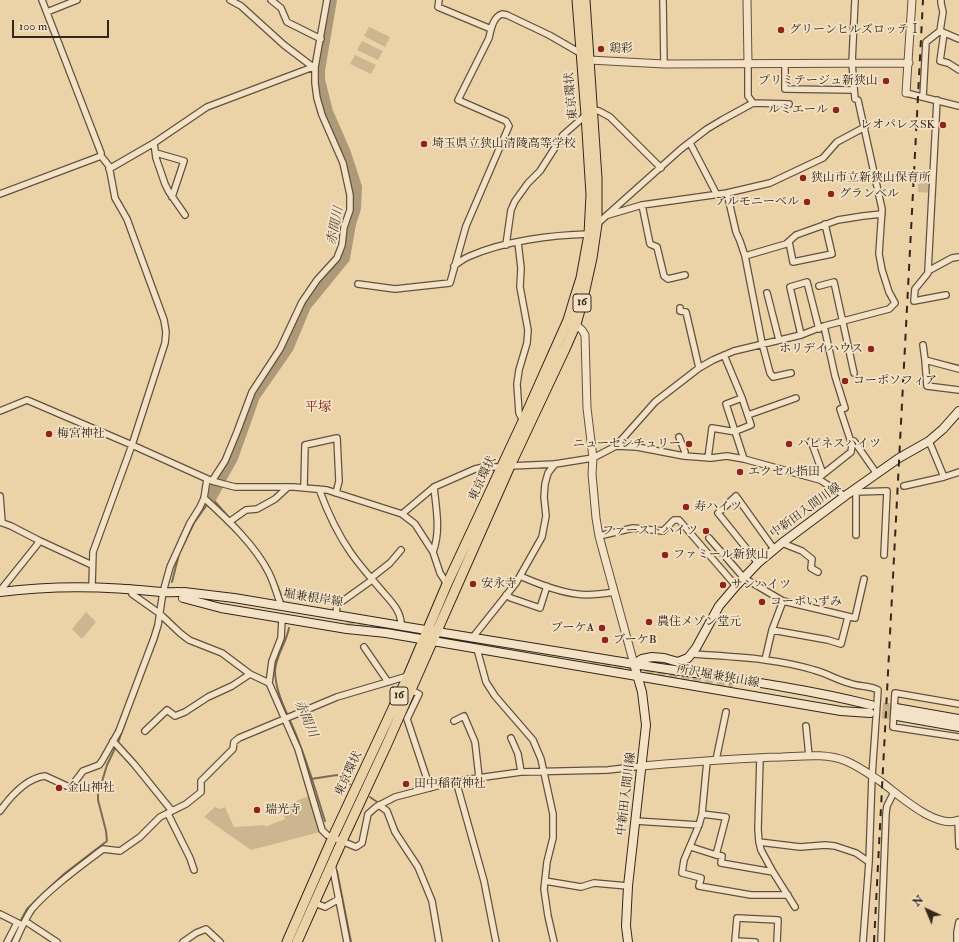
<!DOCTYPE html>
<html>
<head>
<meta charset="utf-8">
<style>
	body { margin:0 }
	#map { position:relative; width:959px; height:942px; overflow:hidden; background:#ecd3a7; font-family:"IM FELL Double Pica",serif }
	canvas { display:block }
	.north { position:absolute; left:907px; top:890px; width:40px; height:40px; -webkit-text-stroke:3px #f3e2c6; paint-order:stroke; rotate:316deg; font-size:11px; font-weight:700; line-height:16px; text-align:center; color:#32271d }
	.north::after { content:''; display:block; margin:auto; width:14px; height:18px; background:#32271d; clip-path:polygon(50% 0,100% 100%,50% 72%,0 100%) }
	.scale { position:absolute; left:12px; top:20px; width:97px; height:18px; box-sizing:border-box; border:2px solid #32271d; border-top:0; padding-left:5px; font-size:12px; line-height:14px; white-space:nowrap; color:#32271d; -webkit-text-stroke:3px #f3e2c6; paint-order:stroke }
</style>
</head>
<body>
<div id="map">
<canvas width="959" height="942"></canvas>
<div class="north">N</div>
<div class="scale">100 m</div>
</div>
<script>
const g = document.querySelector('canvas').getContext('2d');
g.lineJoin = 'round';
function fillPath(path, color) { g.fillStyle = color; g.fill(path, 'evenodd'); }
function stroke(path, color, width, dash) { g.strokeStyle = color; g.lineWidth = width; g.lineCap = dash ? 'butt' : 'round'; g.setLineDash(dash || []); g.stroke(path); }
function label(font, color, halo, rows, align = 'center') {
  g.font = font + ' "IM FELL Double Pica","Noto Serif JP",serif'; g.lineWidth = 3.5; g.setLineDash([]); g.textBaseline = 'middle'; g.strokeStyle = halo; g.fillStyle = color; for (const [text, x, y, turn = 0] of rows) {
    g.save(); g.translate(x, y); g.rotate((+turn || 0) * Math.PI / 180); g.textAlign = isNaN(turn) ? turn : align; if (halo) g.strokeText(text, 0, 0); g.fillText(text, 0, 0); g.restore();
  }
}
const green = new Path2D(`
	M369,27l21,10 -5,10 -21,-11z
	M362,41l21,10 -5,9 -21,-10z
	M355,55l21,10 -5,9 -21,-10z
	M918,178h13v15l-13,-1z
	M86,612l10,10 -14,17 -10,-10z
	M309,796l11,36 -69,18 -47,-33 11,-10 4,2 6,-2 9,20 31,-2v2l20,-8 -5,-12z`);
const stream = new Path2D(`
	M211,497l20,23
	M172,582l7,-28 15,-31 12,-17
	M276,583l5,12
	M289,628c-3,16 -14,28 -14,44 1,26 17,49 25,73 10,25 17,51 25,76
	M152,651l4,-10 6,-21
	M311,779l26,-4 13,9
	M370,797l7,5
	M395,825l6,12
	M337,871l14,71
	M21,920l6,-11 37,-35 43,-33 -1,-10 -8,-31v-5l9,-30 12,-25 12,-34
	M11,942l7,-15`);
const river = new Path2D(`
	M220,479l12,-21 22,-62 34,-49 17,-41 39,-48 6,-34 5,-16 1,-21 -11,-34 -18,-41 -8,-32v-10l12,-70
	M211,497l6,-11`);
const secondaryTunnel = new Path2D(`
	M347,621l36,6
	M591,664l48,8
	M634,668l99,16
	M871,705l25,3
	M870,713l27,3`);
const minor = new Path2D(`
	M42,0l59,153v3l8,10 6,32 12,21 37,101 2,12 -1,11 -33,102 -39,107 -1,34
	M230,0l11,6 43,39 29,22h2
	M271,0l10,8 6,14 34,17
	M439,0l-1,7 53,22
	M663,0l1,64
	M47,12l30,-12
	M940,31l3,-19 -2,-9v-3
	M944,33l-4,28 8,2 11,7
	M748,63v33l5,7
	M785,63v26l69,1
	M906,93l53,13
	M923,97l3,-55 14,-11 19,8
	M593,110l6,1 11,6 51,51
	M154,143l2,15 9,26 4,8 16,23
	M690,143l27,52
	M156,153l28,8 -12,36
	M109,169l45,-26 53,-36 106,-40
	M727,193l9,39 4,9 5,15 17,87 8,30 3,4 18,-4
	M0,194l101,-38
	M642,205l8,39 7,3 7,29 4,3 17,-4
	M608,215l34,-10 85,-12 43,-10 53,-25 14,-16 28,-15
	M597,224l84,-75 26,-20 15,-9 31,-17 36,1
	M518,242l3,26 -1,19 8,43 -1,13 -8,27 -2,14 2,29 4,8
	M789,242l4,20 39,-8 -7,-30
	M506,245l5,-35 4,-9 13,-18 12,-12 23,-36 23,-20
	M745,256l41,-12 10,-9 42,-15 25,-4 19,-2
	M454,266c5,-4 11,-8 16,-10 34,-15 82,-21 119,-22
	M928,271l9,-171
	M358,284l37,5 55,-6 16,-57 43,-100 -3,-5 -48,-21 31,-62c2,-9 4,-21 13,-24l5,1 42,20 33,19
	M819,286l15,-4 20,91
	M767,293l12,47
	M946,295l-32,6 1,-12 13,-16v-2l24,-13 7,-1
	M680,308v3l6,1 13,56
	M801,335l-11,-48 17,-5 12,47
	M923,345l2,15
	M724,355l18,43 -16,6 18,55
	M959,369l-34,-9 2,26 32,4
	M0,411l27,-11 105,45 80,36 23,6h59l33,3 75,24 13,10 18,28 7,21 7,11
	M748,415l48,-17
	M736,431l15,-6 -9,-27
	M679,437l6,15 -1,4
	M811,441l12,33
	M851,441h3l23,33
	M929,441l15,36
	M616,446l21,1 47,9 27,2 16,-2 17,3 76,21 25,16
	M708,458l4,-30 24,4
	M510,466l45,-2 38,-6 23,-12 39,-44 44,-34 14,-8 21,-9 67,-16 23,-9 65,-17 6,-6 -6,-11 -7,-22 -3,-16 3,-45 -24,-109 -3,-1 -3,-36 3,-63
	M817,479l34,-27 1,-7 -12,-36 5,-1 -10,-32 -11,-50
	M212,481l13,-20 12,-29 15,-40 28,-43 22,-47 15,-22 20,-22 5,-13 2,-18 6,-17v-15l-7,-32 -21,-48 -5,-17 -2,-15v-16l12,-67
	M904,486l40,-9 15,-5
	M304,487l1,-42 32,-7 2,43 -3,12
	M319,489c8,22 18,44 32,64 9,13 21,26 31,38 9,10 20,21 19,35
	M856,492l31,-1 -3,64
	M0,496l2,26
	M204,498c23,21 51,47 65,75 5,10 8,22 12,32
	M402,514l32,-27 41,-18 9,-2h18
	M0,522l11,4 29,15 52,24
	M229,522l17,-12 11,-1 18,-10 13,-12
	M856,535v-45
	M599,536l34,-8 30,3 11,-11h5l57,66
	M709,538l35,40 39,23 72,17 9,-39
	M782,543l20,8 10,8 -1,9 7,4
	M433,552c8,-21 3,-44 1,-65
	M758,563l-40,-50 18,-17 38,53
	M520,576c16,7 40,16 57,18 12,2 25,0 37,-2
	M371,578l19,-15 11,-13
	M130,588l2,6 27,19 21,20 9,7 33,13 28,21 19,9 29,66 24,81 5,5 29,12 6,-4 6,-29 8,-7 19,-10 61,-16 65,-9 87,-2 34,-4
	M0,591l40,-50
	M506,595l5,3 29,10 7,-22
	M336,614l1,-9 35,-25
	M772,630l56,10 13,4 7,-27
	M473,637l43,-54 26,-46 4,-21 -2,-19 1,-13 3,-11 7,-9
	M364,647l24,35
	M477,649l9,33 9,14 38,44 8,19 12,55v24l-6,24 -3,27 4,27 6,26
	M693,654c40,3 82,4 121,16 12,3 23,10 35,13 9,4 20,2 29,7l-6,86 -3,86 -6,80
	M765,660l7,-30 11,-29
	M269,683l3,-22 9,-23 1,-19
	M411,690l8,4 -12,25 23,69
	M959,704l-64,-11 -2,34 66,10
	M454,721l10,-5 11,26 4,35
	M806,726l3,30
	M145,731l22,-21 8,6 10,-4 23,-15 24,-11 18,-12
	M511,738l7,16 3,18
	M113,741l21,23 38,47
	M760,758l-2,71 1,13 2,8 12,22 22,35
	M716,760l10,-48
	M707,761l-5,53 -3,11 -15,35 -2,13 19,5 -2,8 52,9h37
	M456,781l28,100 12,61
	M379,805l8,6 8,21 23,35 14,34 7,41
	M0,811c10,-14 27,-33 45,-35l24,11h2l12,-16 16,-6 3,-4 17,-30 35,-93 4,-13 5,-33 7,-25 20,-44 10,-16 4,-9 3,-19
	M168,814l22,44 4,12
	M635,821l64,4
	M958,821l1,25
	M759,842l41,5 25,-2 10,1 21,7 13,9
	M691,847l25,8 10,-38 -24,-3
	M716,855l6,1 -1,7 52,9
	M332,864l15,78
	M545,881l36,6 13,-4 34,3
	M315,903l10,4 14,-8
	M0,914l22,11
	M25,921l32,21
	M7,942l10,-19
	M15,942c5,-11 10,-23 17,-33 18,-21 49,-43 71,-60l17,2 20,-14 20,-20 26,-13 15,-12v-11l32,-32 1,-7 5,-4 98,-41 71,-21
	M183,942l13,-9 10,-4 14,13
	M755,942l-20,-1 2,-23 41,2 -1,22
	M881,942l5,-129 1,-7 7,-14
	M957,942v-10l2,-10`);
const tertiary = new Path2D(`
	M747,0l1,63
	M589,60l75,4 245,-1
	M906,93l6,-93
	M573,322l9,8 3,5 2,73 6,50 -1,16 4,44 3,18 7,26 28,102
	M642,766c47,-4 94,-8 140,-9 22,-1 44,-4 64,4 12,5 23,13 34,20 18,13 56,49 79,39`);
const secondary = new Path2D(`
	M0,592c54,-7 107,-6 161,0 9,1 18,-1 27,1
	M184,592l50,6c131,22 263,44 394,65 81,13 163,22 243,42
	M183,598l38,10 126,21 39,4 455,78 29,2
	M896,708l63,11
	M897,716l62,11
	M628,942l-2,-16 2,-40 18,-161 -4,-33 -8,-28 8,-5 10,-2 12,1 14,4 10,-4 8,-10 23,-42 17,-20 22,-23 24,-20 63,-47 54,-38 30,-17 14,-12 16,-18`);
const trunk = new Path2D(`
	M287,942l46,-105 75,-161 39,-92 76,-163 45,-101 6,-20 7,-22 8,-44 2,-39 -5,-80 -9,-115
	M297,942l45,-101 45,-97 123,-278 55,-117 11,-25 6,-21 10,-45 5,-34v-46l-12,-178`);
const rail = new Path2D(`
	M874,942l49,-942`);
const markers = [
	[781,30,4,"#8f2418"],
	[601,49,4,"#8f2418"],
	[886,81,4,"#8f2418"],
	[836,110,4,"#8f2418"],
	[943,125,4,"#8f2418"],
	[424,144,4,"#8f2418"],
	[803,178,4,"#8f2418"],
	[831,194,4,"#8f2418"],
	[807,202,4,"#8f2418"],
	[871,349,4,"#8f2418"],
	[845,381,4,"#8f2418"],
	[49,434,4,"#8f2418"],
	[689,444,4,"#8f2418"],
	[789,444,4,"#8f2418"],
	[740,472,4,"#8f2418"],
	[686,507,4,"#8f2418"],
	[706,531,4,"#8f2418"],
	[665,555,4,"#8f2418"],
	[473,584,4,"#8f2418"],
	[723,585,4,"#8f2418"],
	[762,602,4,"#8f2418"],
	[649,622,4,"#8f2418"],
	[602,628,4,"#8f2418"],
	[605,640,4,"#8f2418"],
	[406,784,4,"#8f2418"],
	[59,788,4,"#8f2418"],
	[257,810,4,"#8f2418"]
];
const shields = [
	[582,303,18],
	[399,696,18]
];
const shieldNames = [
	["16",582,303],
	["16",399,696]
];
const poiNames = [
	["グリーンヒルズロッテⅠ",789,30],
	["鶏彩",609,49],
	["プリミテージュ新狭山",878,81,"right"],
	["ルミエール",828,110,"right"],
	["レオパレスSK",935,125,"right"],
	["埼玉県立狭山清陵高等学校",432,144],
	["狭山市立新狭山保育所",811,178],
	["グランベル",839,194],
	["アルモニーベル",799,202,"right"],
	["ホリデイハウス",863,349,"right"],
	["コーポソフィア",853,381],
	["梅宮神社",57,434],
	["ニューセンチュリー",681,444,"right"],
	["ハピネスハイツ",797,444],
	["エクセル指田",748,472],
	["寿ハイツ",694,507],
	["ファーストハイツ",698,531,"right"],
	["ファミール新狭山",673,555],
	["安永寺",481,584],
	["サンハイツ",731,585],
	["コーポいずみ",770,602],
	["農住メゾン堂元",657,622],
	["ブーケA",594,628,"right"],
	["ブーケB",613,640],
	["田中稲荷神社",414,784],
	["金山神社",67,788],
	["瑞光寺",265,810]
];
const streetNames = [
	["東京環状",572,96,-95],
	["東京環状",483,479,-65],
	["中新田入間川線",806,511,-36],
	["堀兼根岸線",313,599,9],
	["所沢堀兼狭山線",718,677,10],
	["東京環状",349,774,-65],
	["中新田入間川線",627,794,-83]
];
const waterNames = [
	["赤間川",336,226,-78],
	["赤間川",305,719,67]
];
const neighbourhoodNames = [
	["平塚",318,408]
];
fillPath(green, '#ccb690');
stroke(stream, '#7c6b54', 2);
stroke(river, '#ad9978', 12);
stroke(secondaryTunnel, '#c7b18b', 8, [8, 4]);
stroke(minor, '#605240', 8);
stroke(tertiary, '#605240', 9);
stroke(secondary, '#32271d', 10);
stroke(trunk, '#32271d', 11);
stroke(minor, '#f3e2c6', 5.5);
stroke(tertiary, '#f3e2c6', 7);
stroke(secondary, '#f3e2c6', 8);
stroke(trunk, '#ecd3a7', 9);
stroke(rail, '#32271d', 2, [7, 7]);
for (const [x, y, r, color] of markers) { const dot = new Path2D(); dot.arc(x, y, r, 0, 2 * Math.PI); g.fillStyle = color; g.fill(dot); stroke(dot, '#f3e2c6', 1.5); }
for (const [x, y, w] of shields) { const box = new Path2D(); box.roundRect(x - w / 2, y - 9, w, 18, 3); g.fillStyle = '#f3e2c6'; g.fill(box); stroke(box, '#32271d', 1); }
label('bold 11px', '#32271d', null, shieldNames);
label('12px', '#32271d', '#f3e2c6', poiNames, 'left');
label('12px', '#32271d', '#f3e2c6', streetNames);
label('italic 13px', '#574938', '#f3e2c6', waterNames);
label('13px', '#7a1f14', '#f3e2c6', neighbourhoodNames);
</script>
</body>
</html>
